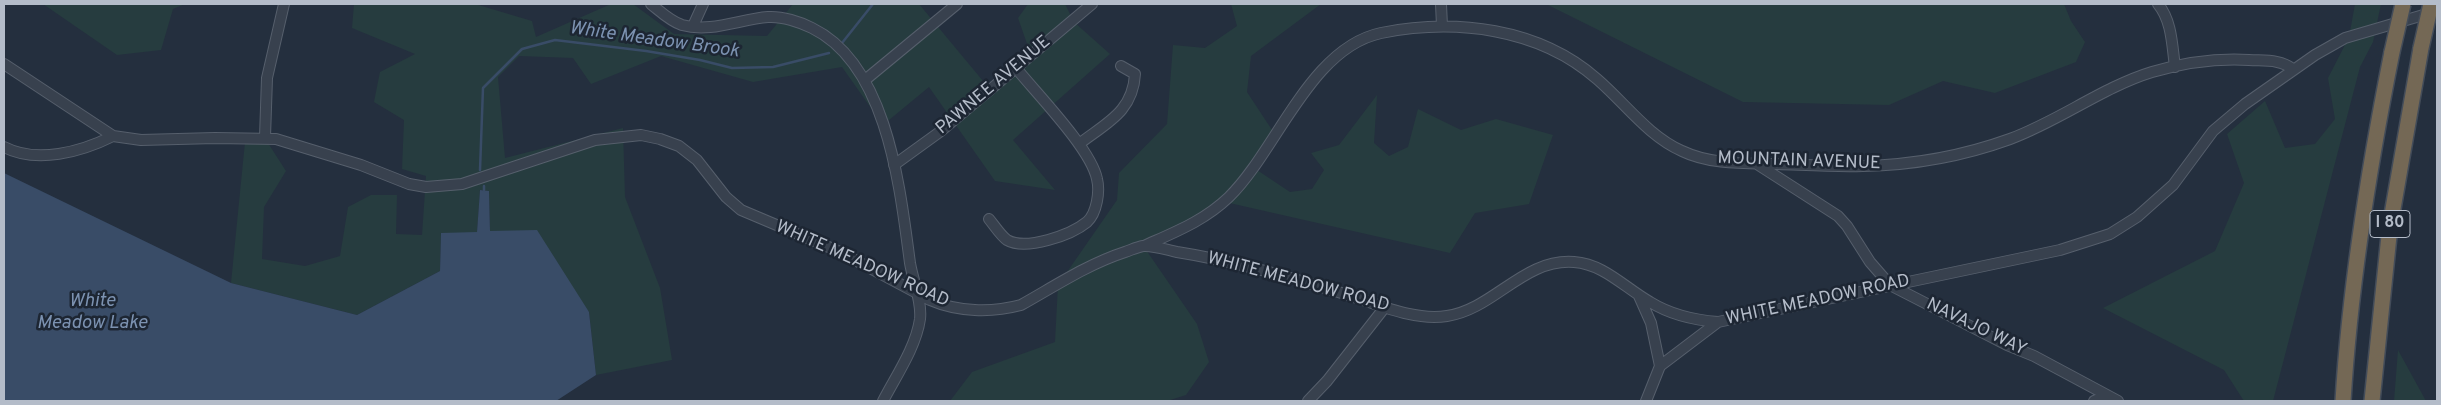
<!DOCTYPE html>
<html>
<head>
<meta charset="utf-8">
<style>
	body { margin:0 }
	#map { position:relative; width:2441px; height:405px; overflow:hidden; background:#242f3e; font-family:Overpass,sans-serif }
	canvas { display:block }
	.frame { position:absolute; inset:0; border:5px solid #b4bcc9; pointer-events:none }
</style>
</head>
<body>
<div id="map">
<canvas width="2441" height="405"></canvas>
<div class="frame"></div>
</div>
<script>
const g = document.querySelector('canvas').getContext('2d');
g.lineJoin = 'round';
function fillPath(path, color) { g.fillStyle = color; g.fill(path, 'evenodd'); }
function stroke(path, color, width, dash) { g.strokeStyle = color; g.lineWidth = width; g.lineCap = dash ? 'butt' : 'round'; g.setLineDash(dash || []); g.stroke(path); }
function label(font, color, halo, rows, align = 'center') {
  g.font = font + ' Overpass,sans-serif'; g.lineWidth = 5; g.setLineDash([]); g.textBaseline = 'middle'; g.strokeStyle = halo; g.fillStyle = color; for (const [text, x, y, turn = 0] of rows) {
    g.save(); g.translate(x, y); g.rotate((+turn || 0) * Math.PI / 180); g.textAlign = isNaN(turn) ? turn : align; if (halo) g.strokeText(text, 0, 0); g.fillText(text, 0, 0); g.restore();
  }
}
const green = new Path2D(`
	M43,4h142l-12,5 -12,41 -44,5z
	M354,4h121l57,17 4,16 75,-33h22l41,30 93,2 26,-32h126l69,83 44,-29 -14,-40 10,-14h37l9,18 36,32 -97,86 42,50 -60,-9 -66,-94 -46,38 -41,-58 -89,15 -92,-26 -70,28 -18,-26 -54,-2 -21,21 7,81 118,-30 2,69 35,91 12,72 -76,15 -7,-63 -99,-81 -1,-40 -9,-1 -3,43h-36l-1,38 -83,44 -126,-32 14,-141 23,1 18,28 -22,36 -2,52 43,7 35,-10 8,-49 23,-12h26l-1,39 26,1 4,-59 -24,-7 2,-49 -30,-18 6,-30 35,-18 -63,-26z
	M1231,4h90l-70,52 -4,36 27,41 -23,33 39,26 22,-3 12,-19 -13,-17 28,-8 38,-50 -3,48 15,13 19,-9 10,-38 43,21 35,-11 57,16 -24,69 -54,9 -25,40 -225,-51 -83,42 55,80 12,38 -23,33 -19,6h-217l22,-29 83,-30 3,-57 59,-85 2,-27 48,-49 6,-79 32,3 32,-22z
	M1546,4h518l7,17 14,21 -9,20 -81,31 -52,-12 -54,24 -146,-3z
	M2355,4h26l-8,38 -13,25 -87,334h-29l-20,-31 -121,-62 112,-57 29,-68 -17,-49 38,-33 20,47 30,-4 20,-25 -7,-41 21,-41z
	M2398,350l28,51h-32z`);
const water = new Path2D(`
	M4,173l227,110 126,32 83,-44 1,-38 36,-1 3,-42 9,1 1,40 47,-1 52,82 7,63 -40,26h-552z`);
const stream = new Path2D(`
	M842,43l31,-39
	M480,170l3,-82 39,-39 33,-9 91,11 54,9 32,8 41,-1 56,-14
	M484,190v-4`);
const minor = new Path2D(`
	M651,4c10,8 19,17 31,21 29,8 58,-6 86,-8 14,-1 32,5 44,11 76,37 88,161 98,235 3,18 12,38 10,56 -4,28 -24,57 -37,82
	M1441,4l1,22
	M2158,4c14,17 14,41 17,63
	M693,26l10,-22
	M4,64l109,72 28,4 74,-2 61,1 85,26 48,19 17,3 36,-3 133,-44 46,-5 19,4 19,7 18,14 29,37 15,13 97,41 92,49c28,12 61,13 91,5 34,-19 67,-41 104,-53 6,-2 12,-5 18,-6 10,-1 24,4 34,6 58,9 115,26 171,43 32,10 66,26 99,21 47,-7 77,-58 127,-54 30,2 51,26 76,40 21,13 43,18 68,20l342,-72 50,-16 27,-17 36,-32 40,-54 32,-27 70,-49 30,-17 92,-27
	M865,80l92,-76
	M265,137l2,-59 17,-74
	M1079,144c27,-21 54,-32 56,-70l-14,-8
	M4,147c33,17 77,5 109,-11
	M1757,164l81,52 9,10 23,36 20,23 117,60 27,11 84,45
	M894,165l47,-34 151,-127
	M989,219c5,6 12,17 18,21 19,11 64,-5 80,-18 10,-9 13,-31 10,-43 -6,-30 -60,-85 -81,-111
	M1144,246c31,-14 60,-25 85,-49 48,-47 81,-149 152,-164 74,-15 158,-5 216,46 28,24 51,57 85,72 29,14 64,12 96,13 28,1 57,3 85,2 50,-1 100,-10 147,-27 49,-18 93,-52 142,-67 31,-9 65,-14 97,-12 16,1 31,-1 44,9
	M1639,296l12,27 9,43 -14,35
	M1660,366l58,-44
	M1308,401l19,-20 58,-74
	M2094,401l11,-5`);
const highway = new Path2D(`
	M2343,401c7,-117 26,-234 49,-349
	M2372,401l18,-175 31,-178`);
const highwayBridge = new Path2D(`
	M2421,48l10,-44
	M2392,52l11,-48`);
const shields = [
	[2390,224,40]
];
const shieldNames = [
	["I 80",2390,224]
];
const streetNames = [
	["PAWNEE AVENUE",994,86,-40],
	["MOUNTAIN AVENUE",1799,162,2],
	["WHITE MEADOW ROAD",862,265,24],
	["WHITE MEADOW ROAD",1298,283,15],
	["WHITE MEADOW ROAD",1818,301,-12],
	["NAVAJO WAY",1976,328,26]
];
const waterNames = [
	["White Meadow Brook",654,41,8],
	["White",92,302],
	["Meadow Lake",92,324]
];
fillPath(green, '#263c3f');
fillPath(water, '#394c67');
stroke(stream, '#394c67', 2.5);
stroke(minor, '#565f6c', 12);
stroke(highway, '#434c59', 18);
stroke(minor, '#38414e', 10);
stroke(highway, '#746855', 15);
stroke(highwayBridge, '#434c59', 18, []);
stroke(highwayBridge, '#746855', 15);
for (const [x, y, w] of shields) { const box = new Path2D(); box.roundRect(x - w / 2, y - 13.5, w, 27, 4); g.fillStyle = '#1d2633'; g.fill(box); stroke(box, '#b4bcc9', 1); }
label('bold 16px', '#b4bcc9', null, shieldNames);
label('18px', '#b4bcc9', '#1d2633', streetNames);
label('italic 19px', '#7c92b1', '#1d2633', waterNames);
</script>
</body>
</html>
